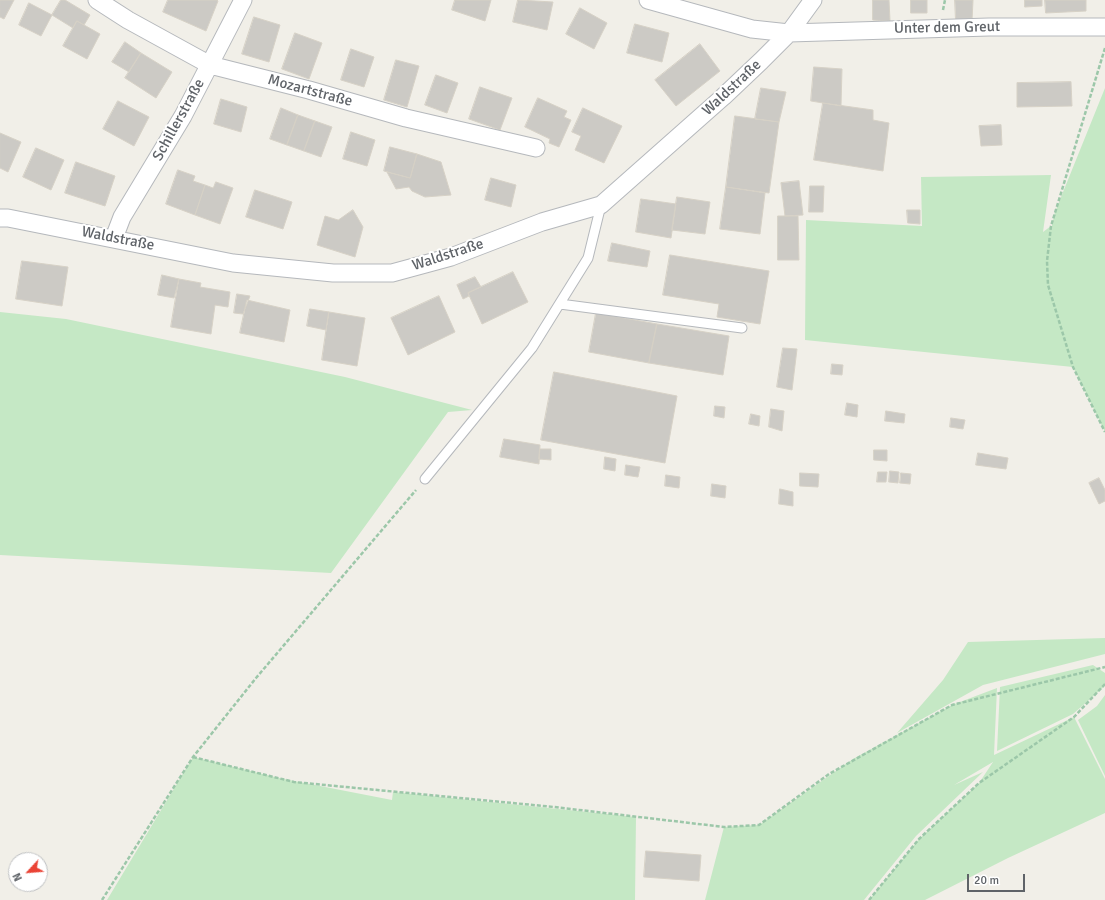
<!DOCTYPE html>
<html>
<head>
<meta charset="utf-8">
<style>
	body { margin:0 }
	#map { position:relative; width:1105px; height:900px; overflow:hidden; background:#f1efe8; font-family:Signika,sans-serif }
	canvas { display:block }
	.north { position:absolute; left:8px; top:852px; width:40px; height:40px; box-sizing:border-box; background:#fff; border:1px solid #bfc1c3; border-radius:50%; rotate:244deg; font-size:11px; font-weight:700; line-height:16px; text-align:center; color:#5f6368 }
	.north::after { content:''; display:block; margin:auto; width:14px; height:18px; background:#ea4335; clip-path:polygon(50% 0,100% 100%,50% 72%,0 100%) }
	.scale { position:absolute; left:967px; top:874px; width:58px; height:18px; box-sizing:border-box; border:2px solid #5f6368; border-top:0; padding-left:5px; font-size:12px; line-height:14px; white-space:nowrap; color:#5f6368; -webkit-text-stroke:3px #fff; paint-order:stroke }
</style>
</head>
<body>
<div id="map">
<canvas width="1105" height="900"></canvas>
<div class="north">N</div>
<div class="scale">20 m</div>
</div>
<script>
const g = document.querySelector('canvas').getContext('2d');
g.lineJoin = 'round';
function fillPath(path, color) { g.fillStyle = color; g.fill(path, 'evenodd'); }
function stroke(path, color, width, dash) { g.strokeStyle = color; g.lineWidth = width; g.lineCap = dash ? 'butt' : 'round'; g.setLineDash(dash || []); g.stroke(path); }
function label(font, color, halo, rows, align = 'center') {
  g.font = font + ' Signika,sans-serif'; g.lineWidth = 4; g.setLineDash([]); g.textBaseline = 'middle'; g.strokeStyle = halo; g.fillStyle = color; for (const [text, x, y, turn = 0] of rows) {
    g.save(); g.translate(x, y); g.rotate((+turn || 0) * Math.PI / 180); g.textAlign = isNaN(turn) ? turn : align; if (halo) g.strokeText(text, 0, 0); g.fillText(text, 0, 0); g.restore();
  }
}
const green = new Path2D(`
	M1105,88v344l-32,-65 -268,-27 1,-120 116,6 -1,-49 130,-2 -8,57 8,-6v4l4,-18z
	M0,312l66,7 279,58 127,33 -24,2 -117,161 -331,-18z
	M1105,638v16l-122,31 -86,48 46,-53 25,-38z
	M1093,665l12,8v13l-32,28 -76,37 3,-64z
	M997,688l-3,67 80,-38 31,62v34l-97,45 -83,42h-56l50,-61 60,-56 14,-21 -39,23 29,-13 -67,64 -52,64h-159l19,-73 35,-2 94,-66 99,-54z
	M1105,695v81l-27,-56 19,-14z
	M193,757l86,21 113,22 1,-8 243,25 -1,83h-528z`);
const building = new Path2D(`
	M0,0h14l-10,19 -4,-2z
	M61,0h4l25,15 -6,10 -7,-4 -4,7 -21,-13z
	M168,0h49l1,1 -12,30 -43,-19z
	M455,0h36l-6,21 -33,-11z
	M518,0l35,2 -6,28 -34,-8z
	M873,0h16l1,21 -17,-1z
	M911,0h16v13h-16z
	M955,0h18l-1,21h-16z
	M1025,0h17v6l-17,1z
	M1045,0h41v11l-40,2z
	M29,3l23,12 -11,21 -22,-11z
	M580,8l27,15 -13,26 -28,-15z
	M254,17l26,8 -11,37 -27,-8z
	M77,21l23,13 -13,25 -24,-13z
	M635,24l34,9 -7,29 -35,-9z
	M295,33l27,10 -13,36 -27,-10z
	M125,42l16,11 -12,19 -17,-10z
	M700,44l20,27 -44,35 -21,-26z
	M351,49l23,8 -10,30 -23,-7z
	M141,53l31,19 -16,26 -31,-20z
	M396,60l23,6 -12,41 -23,-7z
	M814,67l28,2 -1,37 -30,-5z
	M436,75l22,8 -11,30 -22,-8z
	M1071,82l1,24 -55,1v-24z
	M480,87l32,11 -12,32 -31,-11z
	M761,88l25,4 -7,30 -24,-3z
	M538,98l29,13 -3,6 7,3 -12,27 -10,-4 1,-4 -25,-12z
	M221,99l26,8 -6,25 -27,-8z
	M118,101l31,16 -15,29 -31,-17z
	M823,103l50,7v10l16,3 -6,48 -69,-11z
	M281,108l17,7 -11,30 -17,-6z
	M583,108l39,18 -18,37 -29,-13 6,-14 -9,-4z
	M298,115l17,6 -11,30 -17,-6z
	M735,116l44,6 -10,71 -43,-6z
	M315,121l17,6 -11,30 -17,-6z
	M1001,125l1,20 -21,1 -2,-20z
	M351,132l24,8 -8,26 -24,-7z
	M0,133l21,9 -13,30 -8,-4z
	M390,147l27,7 -7,24 -26,-7z
	M36,148l28,12 -13,30 -28,-13z
	M417,154l24,8 10,33 -26,2 -13,-6 -3,-4 -13,2 -9,-17 23,6z
	M76,162l39,14 -10,30 -40,-13z
	M178,170l17,6 -2,5 12,4 -10,30 -29,-11z
	M491,178l25,7 -5,22 -26,-7z
	M799,181l4,34 -18,1 -4,-33z
	M216,182l17,6 -13,36 -25,-9 10,-30 8,3z
	M810,186h14l-1,26h-14z
	M726,187l39,6 -5,41 -40,-5z
	M255,190l37,12 -9,27 -37,-12z
	M677,197l33,5 -5,32 -33,-4z
	M641,199l35,5 -5,34 -35,-6z
	M353,210l10,17 -8,30 -38,-12 8,-29 13,4z
	M907,210h13v14l-12,-1z
	M778,216h20l1,44h-21z
	M612,243l38,8 -3,16 -39,-6z
	M670,255l99,16 -9,53 -43,-7 2,-13 -56,-9z
	M22,261l46,6 -6,39 -46,-7z
	M513,272l15,30 -46,22 -14,-31z
	M162,275l17,4 -5,19 -16,-3z
	M475,277l6,10 -13,6 1,3 -6,3 -6,-14z
	M179,279l22,4 -1,4 30,5 -2,15 -13,-2 -4,29 -40,-7z
	M237,294l13,2 -7,18 -9,-1z
	M439,296l16,36 -47,23 -17,-37z
	M247,300l43,10 -6,32 -44,-9z
	M310,309l19,3 -3,18 -19,-4z
	M329,312l36,6 -8,48 -35,-6z
	M596,313l61,11 -8,39 -60,-11z
	M657,324l72,12 -6,39 -74,-12z
	M783,348l14,1 -5,41 -15,-3z
	M832,364l11,1 -1,10 -11,-1z
	M554,372l123,24 -12,67 -124,-23z
	M847,403l11,2 -1,12 -12,-2z
	M715,406l10,1 -1,11 -10,-2z
	M771,409l13,2 -2,20 -13,-4z
	M886,411l19,3 -1,9 -19,-2z
	M751,414l9,2 -1,10 -10,-2z
	M951,418l14,2 -2,9 -13,-2z
	M504,439l36,6 -1,19 -39,-7z
	M540,449h11v11l-12,-1z
	M874,450h13v11l-13,-1z
	M978,453l30,5 -2,11 -30,-4z
	M605,457l11,2 -1,12 -11,-2z
	M626,465l14,2 -2,10 -13,-2z
	M890,471l9,1 -1,11 -9,-1z
	M878,472h9l-1,10h-9z
	M800,473l19,1 -1,13 -18,-1z
	M901,473l10,1 -1,10 -10,-1z
	M666,475l14,2 -1,11 -14,-2z
	M1099,478l6,12v11l-6,3 -10,-21z
	M712,484l14,2 -1,12 -14,-2z
	M780,489l13,3v14l-14,-2z
	M646,851l55,4 -2,26 -55,-4z`);
const path = new Path2D(`
	M943,10l2,-10
	M1105,48l-54,178 -4,35 1,24 25,82 32,65
	M193,757l101,25 260,25 170,20 35,-2 70,-51 123,-69 153,-38
	M102,900l91,-143 63,-79 160,-188
	M869,900l50,-61 60,-56 95,-66 31,-33`);
const service = new Path2D(`
	M560,304l182,24
	M425,479l107,-131 56,-90 13,-53`);
const minor = new Path2D(`
	M97,0l31,20 82,45 99,25 97,28 130,30
	M648,0l104,29 37,4 200,-6h116
	M0,218h8l225,45 100,10h59l59,-16 91,-35 59,-17 122,-108 38,-36 28,-28 24,-33
	M114,238l8,-21 61,-101 60,-116`);
const streetNames = [
	["Unter dem Greut",947,28,-1],
	["Waldstraße",732,88,-43],
	["Mozartstraße",310,91,15],
	["Schillerstraße",179,120,-61],
	["Waldstraße",118,239,11],
	["Waldstraße",448,255,-18]
];
fillPath(green, '#c5e8c5');
fillPath(building, '#cccac5');
stroke(building, '#d6d1c6', 1);
stroke(service, '#b5b8bc', 11);
stroke(minor, '#b5b8bc', 19);
stroke(path, '#9cc7a9', 2.5, [4, 2]);
stroke(service, '#fff', 9);
stroke(minor, '#fff', 17);
label('15px', '#5f6368', '#fff', streetNames);
</script>
</body>
</html>
